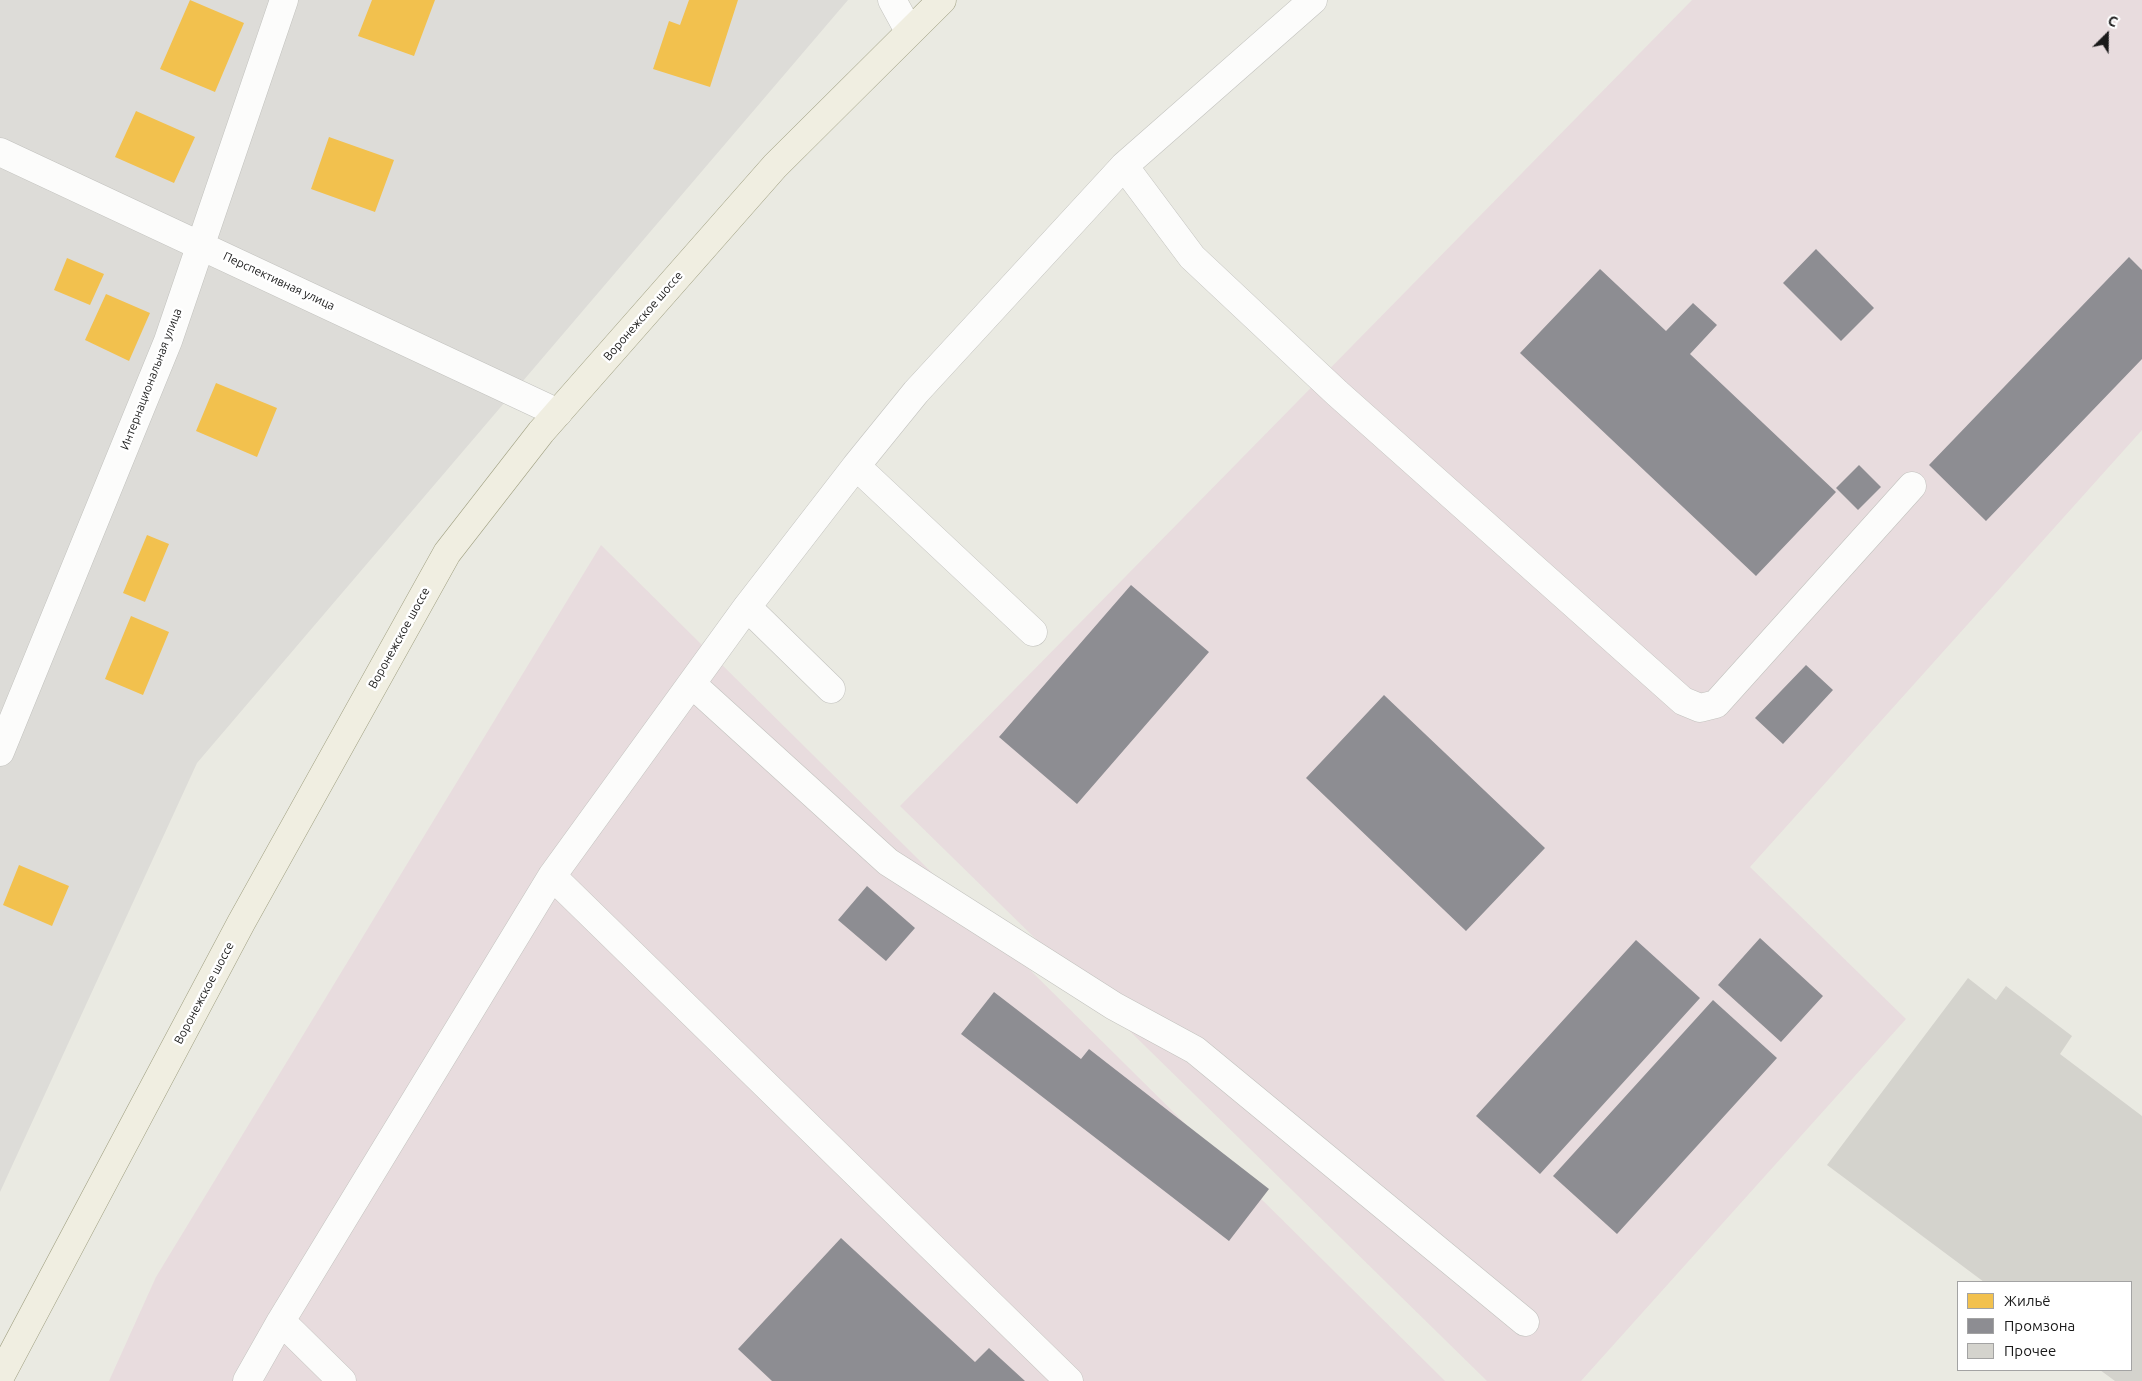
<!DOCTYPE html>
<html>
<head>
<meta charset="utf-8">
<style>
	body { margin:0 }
	#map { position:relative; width:2142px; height:1381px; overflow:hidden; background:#eaeae2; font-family:Ubuntu,sans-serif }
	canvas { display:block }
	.legend { position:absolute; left:1957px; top:1281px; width:175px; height:90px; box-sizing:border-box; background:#fff; border:1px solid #a3a3a3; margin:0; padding:6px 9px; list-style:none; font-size:15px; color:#1a1a1a }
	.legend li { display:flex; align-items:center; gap:10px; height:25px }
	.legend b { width:25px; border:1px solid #a3a3a3 }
	.north { position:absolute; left:2082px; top:10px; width:50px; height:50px; -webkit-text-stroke:4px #fff; paint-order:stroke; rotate:23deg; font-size:14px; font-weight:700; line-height:20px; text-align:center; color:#1a1a1a }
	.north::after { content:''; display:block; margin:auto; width:18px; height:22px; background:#1a1a1a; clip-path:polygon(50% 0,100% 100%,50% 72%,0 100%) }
</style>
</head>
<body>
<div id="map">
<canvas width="2142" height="1381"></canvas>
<ul class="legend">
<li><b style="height:14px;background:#f2c14e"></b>Жильё</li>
<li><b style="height:14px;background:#8d8d92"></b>Промзона</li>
<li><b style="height:14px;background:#d4d3cd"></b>Прочее</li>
</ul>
<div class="north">С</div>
</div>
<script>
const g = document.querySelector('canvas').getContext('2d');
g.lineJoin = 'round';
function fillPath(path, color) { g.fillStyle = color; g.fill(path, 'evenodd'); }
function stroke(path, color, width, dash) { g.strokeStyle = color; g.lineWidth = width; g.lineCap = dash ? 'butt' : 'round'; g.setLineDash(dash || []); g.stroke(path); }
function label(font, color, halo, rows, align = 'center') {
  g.font = font + ' Ubuntu,sans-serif'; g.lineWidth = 5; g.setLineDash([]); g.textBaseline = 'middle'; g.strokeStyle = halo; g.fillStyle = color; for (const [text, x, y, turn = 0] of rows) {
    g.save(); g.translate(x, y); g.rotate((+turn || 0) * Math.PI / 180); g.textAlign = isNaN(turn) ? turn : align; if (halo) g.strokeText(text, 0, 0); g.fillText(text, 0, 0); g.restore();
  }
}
const residential = new Path2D(`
	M0,0h848l-651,763 -197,429z`);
const industrial = new Path2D(`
	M1692,0h450v430l-392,437 156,152 -325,362h-94l-587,-575z
	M601,545l844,836h-1336l47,-104z`);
const homes = new Path2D(`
	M190,0l54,23 -29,69 -55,-23z
	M372,0h63l-21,56 -56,-20z
	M689,0h49l-28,87 -57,-18 16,-48 11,4z
	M136,111l59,26 -21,46 -59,-26z
	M329,137l65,23 -19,52 -64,-23z
	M67,258l37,16 -14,31 -36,-15z
	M106,294l44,19 -21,48 -44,-21z
	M216,383l61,25 -20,49 -61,-26z
	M147,535l22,9 -24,58 -22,-9z
	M131,616l38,16 -26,63 -38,-16z
	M19,865l50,21 -17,40 -49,-21z`);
const industry = new Path2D(`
	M1816,249l58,59 -33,33 -58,-58z
	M2129,257l13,13v89l-156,162 -57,-56z
	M1600,269l66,62 27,-28 24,22 -27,29 146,138 -80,84 -236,-223z
	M1859,465l22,22 -23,23 -22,-22z
	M1131,585l78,67 -132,152 -78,-67z
	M1806,665l27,25 -50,54 -28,-26z
	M1384,695l161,153 -79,83 -160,-153z
	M867,886l48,42 -29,33 -48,-41z
	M1760,938l63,58 -42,46 -63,-57z
	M1636,940l64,58 -160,176 -64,-58z
	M994,992l87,67 8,-10 180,140 -40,52 -268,-207z
	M1713,1000l64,58 -160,176 -64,-58z
	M841,1238l134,124 14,-14 36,33h-253l-34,-32z`);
const building = new Path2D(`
	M1968,978l28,22 10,-14 66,50 -12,18 82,62v265h-27l-15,-11h31v-88h-147l-157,-117z`);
const minor = new Path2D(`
	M892,0l17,31
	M0,152l558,261
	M1124,166l68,91 145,136 346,308 17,7 16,-4 196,-218
	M856,466l177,166
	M747,607l84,82
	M692,684l196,178 226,144 81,44 330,272
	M0,752l168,-411 116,-341
	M552,876l517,505
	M281,1321l61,60
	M247,1381l34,-60 271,-445 195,-269 109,-141 60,-74 208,-226 189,-166`);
const major = new Path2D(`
	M0,1377l241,-454 206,-370 94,-121 234,-266 167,-166`);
const streetNames = [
	["Перспективная улица",279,281,25],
	["Воронежское шоссе",643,316,-49],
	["Интернациональная улица",151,379,-69],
	["Воронежское шоссе",399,638,-61],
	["Воронежское шоссе",204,993,-62]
];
fillPath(residential, '#dddcd8');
fillPath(industrial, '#e8dcde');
fillPath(homes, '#f2c14e');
fillPath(industry, '#8d8d92');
fillPath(building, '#d4d3cd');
stroke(minor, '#c2c2be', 29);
stroke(major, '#9f9f80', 29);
stroke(minor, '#fcfcfb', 28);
stroke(major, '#f0eee1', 28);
label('12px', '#1a1a1a', '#fff', streetNames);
</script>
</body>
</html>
